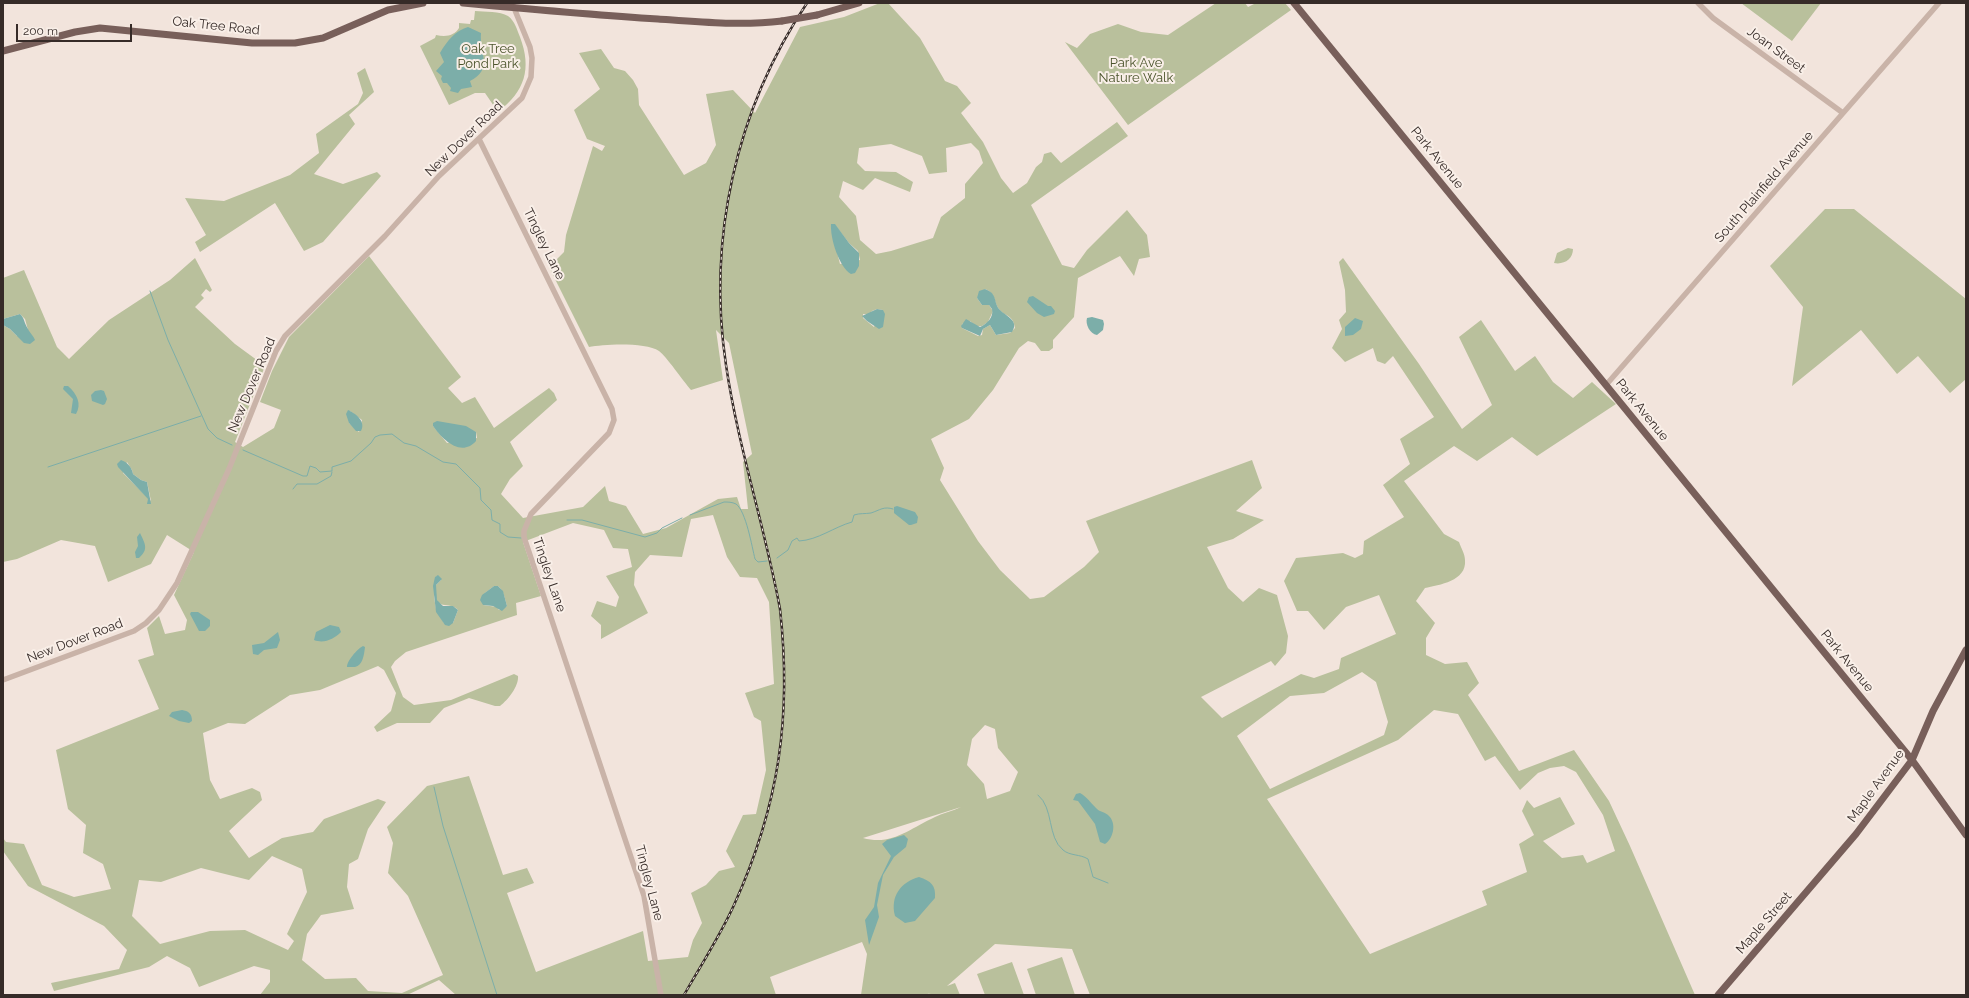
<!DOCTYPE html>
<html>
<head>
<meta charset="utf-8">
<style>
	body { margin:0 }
	#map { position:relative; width:1969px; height:998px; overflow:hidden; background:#f2e4dc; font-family:Raleway,sans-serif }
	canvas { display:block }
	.frame { position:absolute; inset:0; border:4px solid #362b28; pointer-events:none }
	.scale { position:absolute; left:16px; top:24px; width:116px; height:18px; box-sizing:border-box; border:2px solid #362b28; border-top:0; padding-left:5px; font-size:12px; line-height:14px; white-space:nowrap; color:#362b28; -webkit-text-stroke:3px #f9efe8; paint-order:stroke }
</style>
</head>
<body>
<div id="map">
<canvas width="1969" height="998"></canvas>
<div class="frame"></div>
<div class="scale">200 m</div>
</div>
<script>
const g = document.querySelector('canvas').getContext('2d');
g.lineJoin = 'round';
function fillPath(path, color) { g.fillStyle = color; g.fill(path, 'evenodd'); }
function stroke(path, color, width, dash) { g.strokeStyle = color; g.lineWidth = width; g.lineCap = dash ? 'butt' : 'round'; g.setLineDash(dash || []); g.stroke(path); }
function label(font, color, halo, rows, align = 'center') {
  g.font = font + ' Raleway,sans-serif'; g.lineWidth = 4; g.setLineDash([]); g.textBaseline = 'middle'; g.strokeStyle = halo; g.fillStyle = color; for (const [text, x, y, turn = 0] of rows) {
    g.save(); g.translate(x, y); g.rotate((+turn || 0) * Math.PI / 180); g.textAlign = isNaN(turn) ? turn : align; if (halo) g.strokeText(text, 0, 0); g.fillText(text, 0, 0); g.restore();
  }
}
const green = new Path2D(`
	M880,3h8l32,35 25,43 12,5 14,17 -10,10 22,29 18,36 12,15 14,-10 9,-16 6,-5 2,-8 7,-2 10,11 56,-41 11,14 -97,69 31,60 12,3 13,-18 40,-40 20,25 3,22 -11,2 -5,17 -14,-20 -42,22 -4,39 -21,23v8l-4,3h-8l-6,-8 -7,-2 -9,7 -26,42 -24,29 -38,20 13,29 -4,12 38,61 22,29 30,29 14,-2 40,-30 15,-15 -13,-31 166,-61 10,28 -26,23 28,9 -31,19 -26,8 21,41 15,14 16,-14 18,7 11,41 -2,17 -11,13 -4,-5 -70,36 21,21 79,-44 13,4 25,-9 2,-11 55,-24 -17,-39 -33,12 -22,23 -16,-19h-11l-13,-30 12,-23 47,-5 12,5 8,-4 1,-13 40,-24 -21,-32 27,-21 -10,-25 34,-22 -41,-61 -8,8 -8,-3 -4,-13 -28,14 -13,-14 10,-19 -3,-9 7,-8 -1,-22 -6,-28 4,-4 76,106 43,65 30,-24 -33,-68 22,-17 34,51 20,-15 18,26 20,16 19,-16 24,22 -79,52 -25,-19 -35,24 -23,-15 -50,35 40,53 15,8c2,6 6,12 6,18 2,21 -26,25 -40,28l-9,13 19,22 -9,15v17l19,9 22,-2 12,21 -11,12 51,76 55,-21 35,51 21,45 65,149h-605l-18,-46 -77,-5 -48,42 8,-3 5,12h-34l5,-2 -7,2h-63l6,-41 -5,-12 -92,35 6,18h-320l-17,-15 -32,15h-147l10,-13v-12l-16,-4 -55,21 -9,-19 -23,-12 -18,11 -95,24 -3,-8 68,-14 8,-19 -23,-24 -76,-40 -25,-35v-13l3,4 18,2 18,41 32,12 37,-8 -8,-25 -20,-11 3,-28 -18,-16 -12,-59 103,-41 -21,-49 16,-5 -7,-27 12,-12 6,18 20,-4 2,-10 -13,-25 20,-43 -27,-17 -16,29 -43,18 -13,-36 -34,-6 -44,19 -14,3v-237l7,4 7,7 11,-6 -3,-11 -5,-5 -17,5v-41l21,-8 33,77 12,12 40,-39 61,-40 25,-22 17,32 -2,2 -4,-3 -5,6 3,3 -9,9 40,37 30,22 -30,76 8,5 31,-19 7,-18 -21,-8 12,-31 17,-34 80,-81 92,121 -13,11 14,15 13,-6 19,31 55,-40 5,5 3,7 -47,42 13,24 -13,13 -9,15 22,24 60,-11 22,-21 4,15 17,5 17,28 23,-6 52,-29 19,-2 4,12h7l-5,-47 9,-8 -23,-111 -13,-13 7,50 -32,10c-7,-8 -25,-34 -32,-39 -13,-9 -55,-7 -70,-4l-40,-80 15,-15 2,-17 27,-89 9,5 3,-5 -18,-7 -13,-29 26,-21 -21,-36 22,-4 13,19 11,3 8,9 5,9 1,16 45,70 22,-12 10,-18 -10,-51 27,-4 22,23 45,-86 44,-10zM971,143l8,8 4,12 -18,21v14l-24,19 -8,21 -42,13 -15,3 -16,-14 -4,-24 -17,-19 4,-16 20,9 12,-12 35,14 3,-10 -17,-10 -31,-1 -8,-8 2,-15 32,-4 31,12 7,18 18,-2 -1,-24zM835,225l14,18 9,8 2,9 -20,4 -9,-36zM985,289c11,4 8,12 14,20 6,8 14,5 16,19l-5,5 -14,2 -6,-10 -7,4 -1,6 -4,1 -16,-8v-4l8,-3 6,5h6l6,-4 5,-11 -4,-6h-7l-5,-7zM877,309l6,1 -9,17 -11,-9v-4h7l2,-3zM350,411l12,9 -3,12 -10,-9zM433,426l43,6 1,6 -30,5zM127,462l5,8 1,4 8,6 6,2 4,19 -28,-28zM713,515l14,42 13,20 17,1 12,24 5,82 -29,9 9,24 7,4 5,49 -10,44 -13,1 -17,36 9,16 -16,4 -13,14 -15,8 11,30 -9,17 -5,17 -40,4 -5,-30 -107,41 -29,-79 27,-10 -7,-15 -24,7 -34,-99 -42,10 -40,41 6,16 -5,30 20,23 35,79 -41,18 -34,-2 -12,-13 -31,1 -23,-19 5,-26 14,-19 33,-6 -7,-22 2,-23 9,-5 10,-30 18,-27 -8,-3 -54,20 -11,13 -31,6 -33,20 -20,-27 33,-31 -2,-8 -8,-4 -32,11 -10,-19 -7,-47 25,-10 17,1 45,-29 30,-5 58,-24 6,4 12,23 -5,18 -17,16 3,5 20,-9h33l14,-15 25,-10 26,8h5c8,-6 19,-20 18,-30l-4,-2 -63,26 -37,5 -11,-8 -12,-30 4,-6 11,-9 111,-37 -1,-12 25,-7 -18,-54 50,-19 31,7 9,18 15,1 4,18 -26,9 13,21 -3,10 -19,-6 -6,15 10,9v14l47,-26 -14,-28 1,-13 15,-17 32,2 9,-38zM436,576l5,4 -5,5c-4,29 15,15 22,25l-5,13h-9l-8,-14 -2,-12zM494,586h4c6,5 7,13 9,20l-8,4 -2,-3 -14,-2 2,-12zM1362,672l14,10 12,40 -4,13 -114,54 -33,-53 53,-40 34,-3zM1434,710l24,4 27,47 10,-5 25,34 18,-17 12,-5 14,-2 12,6 27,43 12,36 -28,12 -4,-8 -21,3 -19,-17 32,-17 -15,-27 -26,11 -7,-8 -5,11 12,24 -15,9 8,28 -45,19 5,14 -117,49 -103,-155 131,-59zM985,725l10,4 3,19 20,24 -8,19 -23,8 -3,-15 -17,-19 5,-26zM961,807c-8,4 -18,6 -26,10 -26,12 -43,29 -72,21zM272,856l30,13 5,23 -20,42 7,7 -6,9 -43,-20 -35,1 -50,13 -28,-28 7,-36 22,2 40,-14 48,12z
	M1216,3h29l3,4 8,-4h29l6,7 -163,115 -63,-83 12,6 13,-14 28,-10 23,8 27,3z
	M1741,3h80l-29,38z
	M475,11c10,1 25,0 33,5 7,5 9,14 12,21 12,32 5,54 -22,75l-13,-19h-10l-26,12 -29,-59 15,-8 1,-3c10,2 18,1 23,-7v-5l11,1 1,-4h3z
	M365,68l9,24 -25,23 6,9 -41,50 29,10 34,-12 4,4 -58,66 -19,9 -29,-48 -75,49 -5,-10 11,-7 -21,-37 39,3 66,-26 29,-22 -3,-19 42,-30 5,-11 -6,-20z
	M1825,209h29l112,90v80l-16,14 -32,-37 -21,18 -36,-44 -69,56 11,-79 -33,-41z
	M1568,248l5,1c0,10 -9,16 -19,14l3,-10z
	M1062,957l13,38h-39l-9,-26z
	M1012,962l12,33h-39l-8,-21z`);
const water = new Path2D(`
	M468,27l13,6c-2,20 13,36 -11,48l2,6 -11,2 -3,4 -8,-2 1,-3 -4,-5h-4l-2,-4 1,-3 -6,-5 8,-9 -4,-9c7,-12 15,-22 28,-26z
	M831,224h4l14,19 10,10v13l-4,7 -4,1c-12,-7 -21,-36 -20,-50z
	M985,289c13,5 8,12 14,20 6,7 21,11 13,23l-16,3 -6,-10 -7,4 -3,7 -18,-8 -1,-2 5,-7 14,8c7,-3 14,-10 12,-18l-3,-4h-7l-5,-7 2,-7z
	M1033,296l15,10h3l4,5 -1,3 -10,3 -7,-4 -10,-11 2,-5z
	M877,309l6,1 2,4 -2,13 -4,2 -12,-8 -5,-5z
	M20,314c5,5 4,9 8,15 2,4 5,6 7,11l-5,4 -6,-1 -14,-14 -7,-4v-6z
	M1092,317l11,3 1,4 -1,6 -6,5c-7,-1 -12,-11 -10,-17z
	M1355,318l8,3 -2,8 -8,6 -8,1v-9z
	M64,386h4c9,8 14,18 8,28l-5,-1 2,-14 -10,-10z
	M101,390l3,1 3,8 -2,5 -2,1 -11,-4 -1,-6 4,-4z
	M348,410c9,4 18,12 13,21h-5l-7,-8 -3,-9z
	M437,421l29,5 10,6v9c-15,17 -34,-2 -43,-15v-3z
	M121,460c6,2 11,7 12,14l8,6 6,2 4,22h-4l1,-5 -30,-32 -1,-3z
	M897,506l18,6 3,5 -1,6 -6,2h-2l-15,-12v-6z
	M140,533c5,11 9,16 -1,25h-3l-1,-6 3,-6 -1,-9z
	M438,575l4,4 -6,6 1,15 6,6h10l5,4 -5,13 -4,3 -4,-1 -9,-13 -3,-26 2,-9z
	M494,586h4l5,5 4,15 -5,5 -9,-5 -10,-1 -3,-5 2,-5z
	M191,612h7l12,8v6l-5,5h-6l-9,-17z
	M330,625l9,2 2,5c-7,7 -17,12 -27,8l2,-8z
	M278,632l2,8 -3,8 -13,2 -6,5 -5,-1 -1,-9 12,-2z
	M363,646l2,1c-1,8 -2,18 -10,20h-8c0,-6 10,-18 16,-21z
	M182,710c6,1 10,3 10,11l-3,2 -10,-2 -10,-5 3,-4z
	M1080,793c7,4 10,9 16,15 3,4 10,4 13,8 8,8 4,23 -4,28l-5,-2 -5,-18 -17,-23 -5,-1 3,-6z
	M904,835l4,4 -2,8 -12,10 -11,18 -6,30 2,12 -10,28 -4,-25 9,-13 4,-24 13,-27 -9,-12 5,-4z
	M919,877c12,4 17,8 16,21l-20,23 -10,2 -10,-7c-5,-20 6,-34 24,-39z`);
const stream = new Path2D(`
	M150,291l18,49 40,89 9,9 15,7
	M243,450l60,26h4l3,-10 6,2 4,4 12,-1v-4l19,-6 20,-18 4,-6 5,-2 12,-1 12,9 12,3 27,16 13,2 24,24 1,12 10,10 1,10 8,4v8l8,5 13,1
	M48,467l153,-51
	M293,489l4,-5h20l14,-8 1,-4
	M690,515l34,-13c4,0 8,0 12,2 10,7 16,43 19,55l3,3 9,-1
	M567,520h15l63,17 12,-4 5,-5 20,-10
	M777,558l11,-8 4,-9 5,-3 2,3c19,-1 35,-14 53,-19l2,-7c6,-2 11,-1 17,-2 9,-3 13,-7 22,-4
	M434,787l9,39 54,169
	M1038,795c16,13 9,42 25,55 7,6 17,4 25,9l5,18 15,6`);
const minor = new Path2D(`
	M1698,3l15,15 130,95
	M479,139l133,270 2,11 -5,13 -78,81 -7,17v6l120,359 17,99
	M1606,385l333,-382
	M3,680l131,-49 12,-8 13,-13 18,-27 52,-114 47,-118 9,-15 100,-100 54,-60 83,-78 9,-21 1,-19 -2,-11 -18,-44`);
const major = new Path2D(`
	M463,3c65,6 130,12 195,16 41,3 83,7 124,2
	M1294,3l618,757 54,75
	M817,15l42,-12
	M3,51l72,-19 25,-4 152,15h43l28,-5 65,-28 35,-7
	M1718,995l138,-161 56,-74 21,-49 33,-61`);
const rail = new Path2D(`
	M684,995c17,-30 36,-59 50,-90 45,-99 58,-189 46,-296 -15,-82 -42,-162 -54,-244 -19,-126 10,-256 81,-362`);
const majorBridge = new Path2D(`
	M782,21l35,-6`);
const streetNames = [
	["Oak Tree Road",216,26,6],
	["Joan Street",1776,50,36],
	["New Dover Road",464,139,-44],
	["Park Avenue",1437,158,51],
	["South Plainfield Avenue",1764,187,-49],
	["Tingley Lane",544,244,64],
	["New Dover Road",252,385,-67],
	["Park Avenue",1642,410,51],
	["Tingley Lane",549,575,71],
	["New Dover Road",75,641,-21],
	["Park Avenue",1847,661,51],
	["Maple Avenue",1876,786,-54],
	["Tingley Lane",649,883,75],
	["Maple Street",1764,923,-49]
];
const parkNames = [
	["Oak Tree",488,49],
	["Pond Park",488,64],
	["Park Ave",1136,63],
	["Nature Walk",1136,78]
];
fillPath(green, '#b9c09c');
fillPath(water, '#7caea9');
stroke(stream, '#7caea9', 1);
stroke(minor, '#c9b3a8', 5.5);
stroke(major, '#785f5a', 7);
stroke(rail, '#362b28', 2.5);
stroke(rail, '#f9efe8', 1, [3]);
stroke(majorBridge, '#785f5a', 7);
label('13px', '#362b28', '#f9efe8', streetNames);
label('13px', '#4b542c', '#f9efe8', parkNames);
</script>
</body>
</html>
